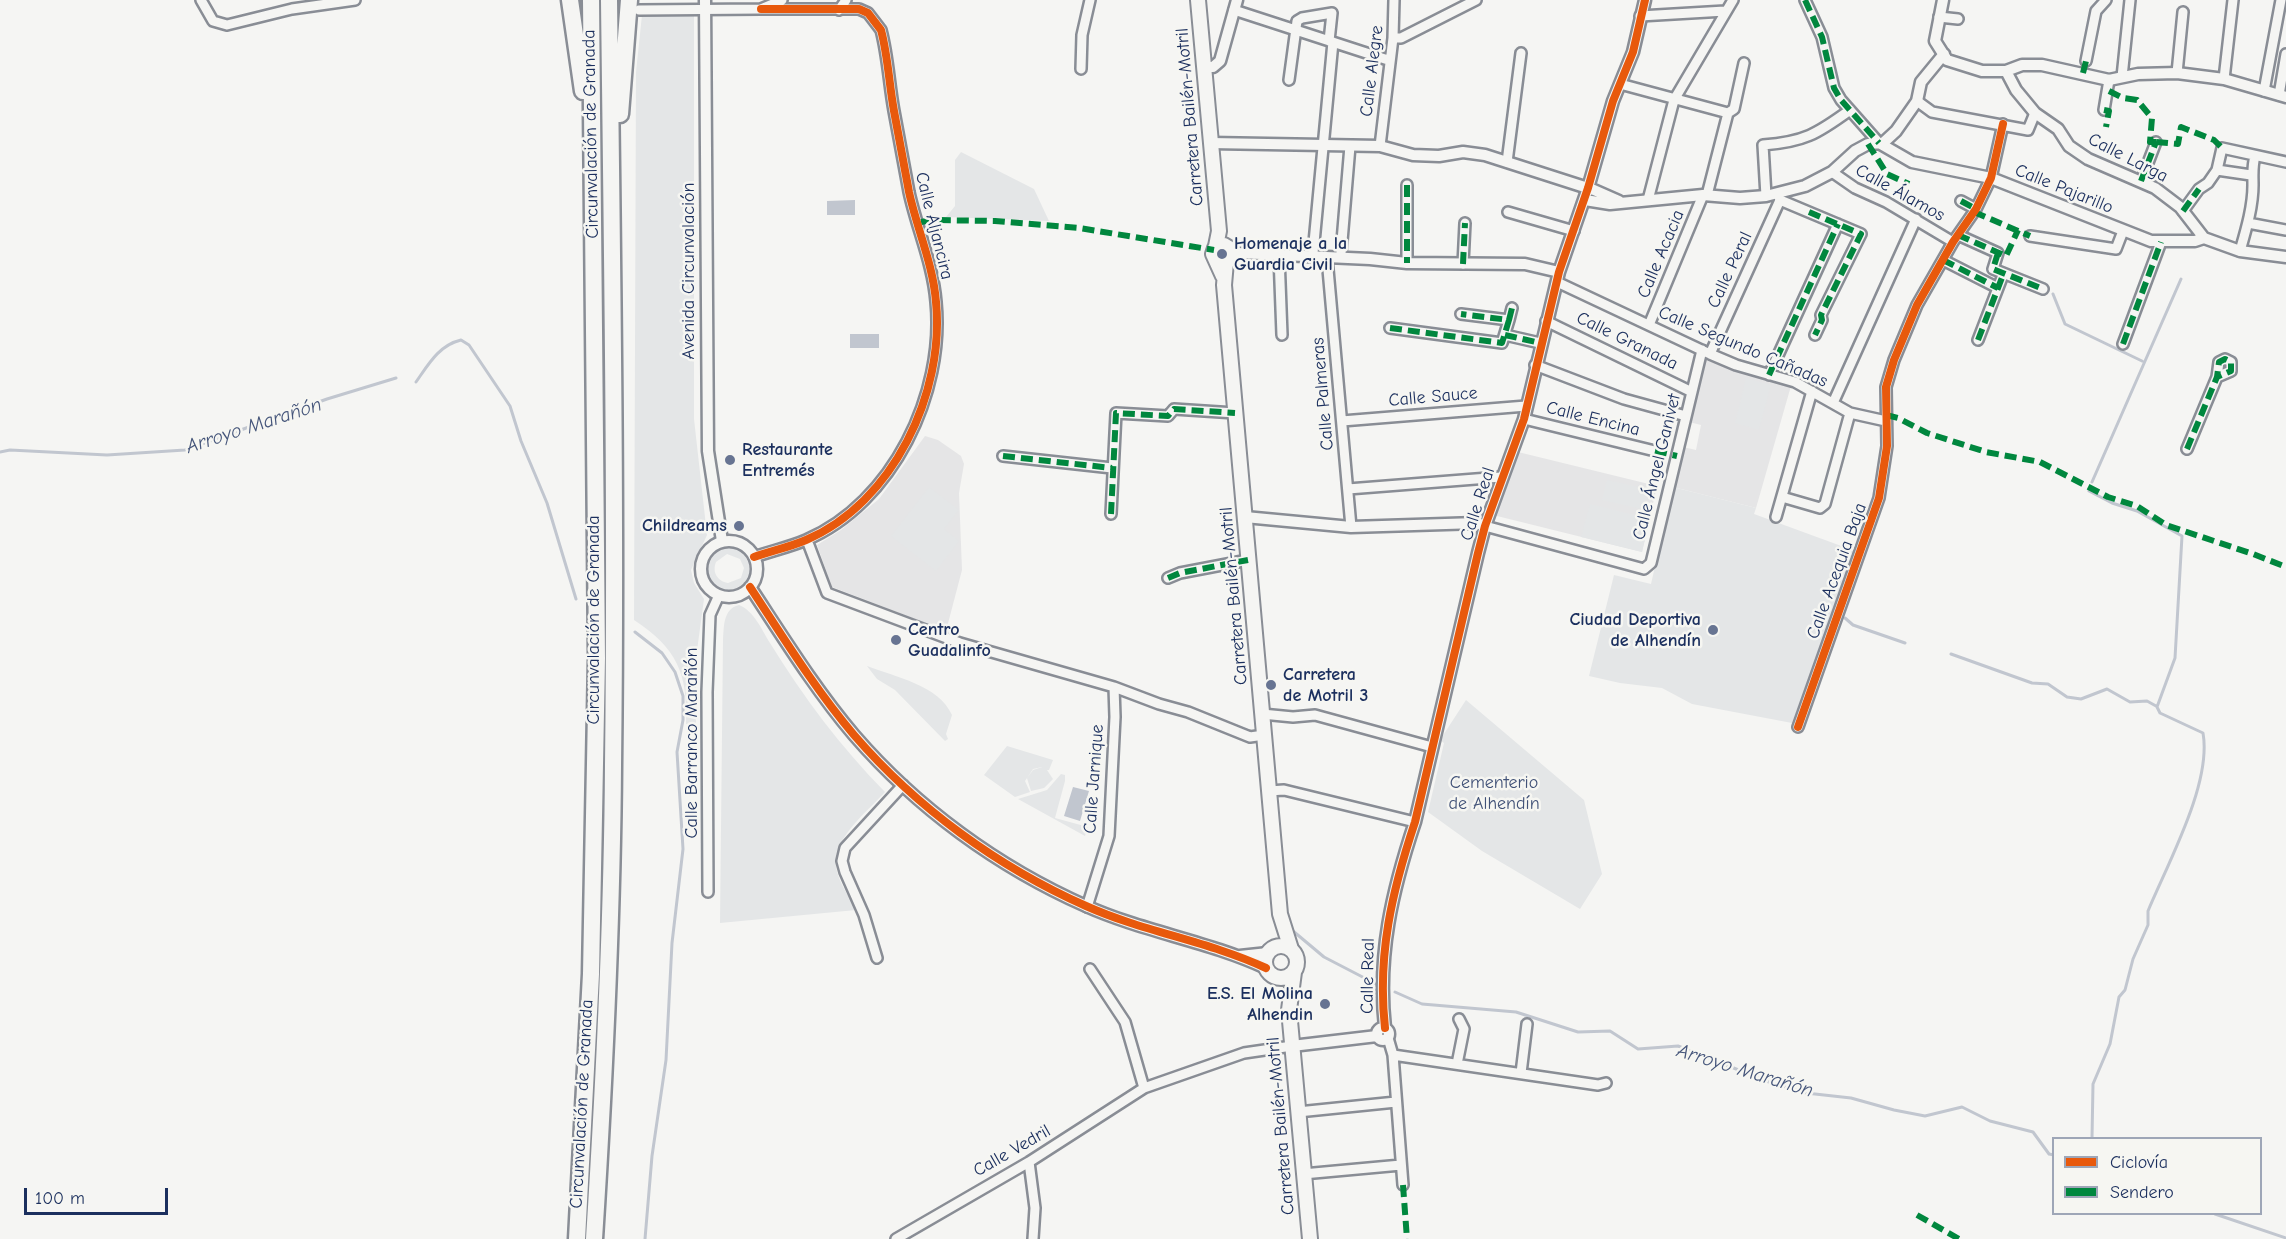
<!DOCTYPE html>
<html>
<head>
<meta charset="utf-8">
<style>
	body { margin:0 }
	#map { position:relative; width:2286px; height:1239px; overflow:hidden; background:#f5f5f3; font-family:"Comic Neue",sans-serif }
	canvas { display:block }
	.legend { position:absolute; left:2052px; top:1137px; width:210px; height:78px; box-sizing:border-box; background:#f6f6f2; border:2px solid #9ea6b7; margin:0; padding:8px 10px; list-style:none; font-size:18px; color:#1b2f5e }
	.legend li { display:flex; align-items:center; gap:12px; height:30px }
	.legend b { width:30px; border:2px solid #9ea6b7 }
	.scale { position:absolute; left:24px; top:1188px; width:144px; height:27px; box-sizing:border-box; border:3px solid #1b2f5e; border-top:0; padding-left:8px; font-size:18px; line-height:21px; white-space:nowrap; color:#1b2f5e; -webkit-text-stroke:4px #f6f6f2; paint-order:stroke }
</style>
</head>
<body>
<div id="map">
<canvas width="2286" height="1239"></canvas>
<ul class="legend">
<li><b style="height:8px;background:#e8590c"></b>Ciclovía</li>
<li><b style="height:8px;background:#00873e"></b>Sendero</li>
</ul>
<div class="scale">100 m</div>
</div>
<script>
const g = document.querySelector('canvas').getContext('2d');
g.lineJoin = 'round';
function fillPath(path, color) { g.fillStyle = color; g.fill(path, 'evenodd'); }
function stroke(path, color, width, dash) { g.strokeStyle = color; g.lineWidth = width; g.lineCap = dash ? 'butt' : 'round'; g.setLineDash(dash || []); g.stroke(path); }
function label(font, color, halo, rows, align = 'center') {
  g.font = font + ' "Comic Neue",sans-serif'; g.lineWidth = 5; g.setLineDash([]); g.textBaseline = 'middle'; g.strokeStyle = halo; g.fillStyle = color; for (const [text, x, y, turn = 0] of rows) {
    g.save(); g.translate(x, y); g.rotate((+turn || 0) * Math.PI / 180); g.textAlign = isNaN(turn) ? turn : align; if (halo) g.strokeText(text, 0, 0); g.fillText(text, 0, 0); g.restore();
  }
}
const built = new Path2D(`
	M1705,360l86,26 -35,122 -83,-21 10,-40 13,3 5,-25 -12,-3z
	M925,436l13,4 23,16 3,8 -5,29 3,77 -16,61 -114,-44 -15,-42 24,-15 38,-31z
	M1518,452l139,34 -15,66 -149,-37z`);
const green = new Path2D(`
	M642,15h52v404l13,116 -16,35 3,13 10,16 -8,59v68l-10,-2c2,-50 -9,-76 -52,-104l2,-548z
	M961,152l73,37 15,32 -103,-4 9,-11v-46z
	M1746,378l25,7 -12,45 -24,-7z
	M1607,480l40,9 -5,20 -40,-9z
	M929,487l30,23 -15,19 15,12 -23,30 -45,-35z
	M1673,487l83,21 -2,6 101,37 -63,172 -100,-19 -30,-16 -42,-5 -31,-7 25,-101 37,9z
	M1590,504l60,15 -8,33 -61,-15z
	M725,547l14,2 10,12c9,41 -50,35 -40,2 2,-9 8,-13 16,-16zM727,554l13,5 4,9 -3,10 -13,5c-11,-2 -16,-11 -12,-21z
	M739,605c15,6 23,25 31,38 34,55 70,103 115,149 -16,18 -50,44 -49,71 0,16 13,33 20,47l-136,13 3,-283c1,-14 0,-31 16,-35z
	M867,666c28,11 72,19 85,49l-6,19 2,5 -3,2 -50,-51 -18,-11z
	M1466,700l118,100 18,74 -22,35 -98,-58 -54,-39 16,-69 -4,-3z
	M1007,746l46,14 -4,10h-2l6,9 -9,9 -13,3 -4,-13 6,-8 9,-3 -9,2 -8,12 5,11 -15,5 -31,-22z
	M1061,774l4,1v6l-10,37 33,9 -3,9 -67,-37 29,-9z`);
const water = new Path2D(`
	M855,200v15h-28v-14z
	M850,334h29v14h-29z
	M1073,787l16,4 -9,30 -16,-5z`);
const stream = new Path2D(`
	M2053,294l12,30 77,37
	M416,382c12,-17 23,-37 45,-42l8,5 41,61 11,35 26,62 29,96
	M0,452l10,-2 97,5 78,-5 142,-51 69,-21
	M2092,482l89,-203
	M2089,491l23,12 25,8 45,25 -7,122 -18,49 3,6 43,20c9,50 -35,130 -55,178v14l-15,34 -8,31 -6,7 -9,47 -17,40 -1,54
	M1845,618l8,7 52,18
	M635,632l27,21 13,19 8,24v24l-6,32 6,97 -11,94 -6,117 -14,96 -7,83
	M1951,654l81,29 16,1 19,13 14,2 26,-10 23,13 17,-1 9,5
	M1293,931l31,26 54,28
	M1395,992l27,12 94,8 62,20 32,-1 28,18 40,-3 91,36 37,11 45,5 43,12 31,6 37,-9 28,14 43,11 16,22 5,1
	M2215,1214l71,24`);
const minor = new Path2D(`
	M201,0l12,21 14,4 65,-16 63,-9
	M1805,0l17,37 12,51 7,12 38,43
	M639,10l122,-1 21,-9
	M839,10l7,-10
	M1234,10l154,50
	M1640,16l85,-5
	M1939,17l19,2
	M1393,38h8l75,-38
	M2086,61l10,-50 10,-11
	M1081,69l1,-34 8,-35
	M2177,73l6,-61
	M2122,77l8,-77
	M2224,79l9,-79
	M1289,80l8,-59 5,-3 30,-5 -3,28
	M1620,84l108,29
	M2264,91l17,-91
	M2279,95l7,-41
	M1917,101l15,11 96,18 7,-17
	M2104,110l5,-30
	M1380,146l13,-108 1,-38
	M1507,162l14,-109
	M1832,172l23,16 31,14 67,40
	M2251,175l-34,-5 5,-22 64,14
	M2141,181l15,-39
	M1407,185v78
	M1778,194l2,6 81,34 -40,81 1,5 -7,15
	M1707,195l21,-82 6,-4 10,-46
	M1766,196l-3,-51c41,-3 54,-11 87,-35
	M1648,200l26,-100 59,-100
	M1961,201l15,8
	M2183,211l16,-22 9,-6 9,-13
	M1508,212l66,19
	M2248,223l38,7
	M1958,235l40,18 -5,16 50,20
	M2030,236l86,13 7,-18
	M2240,251c6,-21 13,-44 13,-66 0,-11 -1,-18 2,-29
	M1313,253l20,-211
	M1341,253l9,-107
	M1279,256l3,79
	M1327,258l24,269
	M1943,260l55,28
	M1463,264l2,-41
	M1557,282l153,72 26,11 59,17 55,31 36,8
	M1509,320l3,-12
	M1546,321l146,71
	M1649,325l54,-130
	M1390,328l112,15 7,-23 -48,-6
	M1505,335l35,8
	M1978,340l25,-65
	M2123,344l38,-102
	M1710,354l70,-154
	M1535,365l89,34 62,17
	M1769,375l69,-151
	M1833,403l83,-184
	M1524,419l131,32
	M1342,421l184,-15
	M2187,449l30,-72 2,-15 6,-3 6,3v9l-14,6
	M1003,456l109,12
	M1348,489l153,-12
	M1782,497l38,11 5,-4 25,-91
	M1111,514l5,-101 52,3 6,-7 61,4
	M1776,517l36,-126
	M1485,526l159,43 7,-6 51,-213
	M807,540l20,53 133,50 154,44 45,17 29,8 62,25 14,-2
	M754,557c17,-6 36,-10 52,-17 87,-37 139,-147 130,-238 -3,-38 -19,-73 -27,-110 -5,-27 -10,-54 -15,-81 -5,-27 -6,-55 -13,-81l-13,-17 -9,-4h-98
	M1168,578l12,-5 68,-13
	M1262,714l31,3 22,-2 117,32
	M1798,727l81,-229 8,-52 -1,-59 8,-27 23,-55 36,-63 23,-33 15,-31 12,-54
	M1269,791l15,-1 131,32
	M708,892l-1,-200 3,-77 9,-20
	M1087,907l22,-71 6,-119 -1,-30
	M877,958l-13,-43 -19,-43 -3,-11 3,-13 58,-63
	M1090,969l35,53 19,66
	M1388,1038l5,17 10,130
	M1393,1055l205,30 8,-2
	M1457,1064l7,-35 -5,-10
	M1521,1073l6,-49
	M1298,1112l98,-10
	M1029,1162l6,46 -2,31
	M1303,1174l98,-9
	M896,1239l133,-77 115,-74 100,-35 48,-7`);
const tertiary = new Path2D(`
	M705,0l3,451 14,90
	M1943,0l-8,41 12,19 35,11h24l16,-6h20l67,15 29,-6 39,-1 47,6 62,18
	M1204,67h9l7,-6 17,-61
	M2006,71l10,19 19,23 23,16 11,17 19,13 67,29 25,19 24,31 36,13 46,6
	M1211,143l169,3 33,9 26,1 24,-4 22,3 109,35 25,11
	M1879,143l33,19 79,16 160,63h44l9,-3
	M1585,200l25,4 93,-9 37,3 26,-2 39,-10 27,-14 23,-21 13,-7 15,-1 13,-12 21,-30 4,-19 23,-28
	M1229,248l10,5 131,6 37,4 118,1 34,8
	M1245,517l106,10 126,-4 8,3
	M701 569a28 28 0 1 1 56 0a28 28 0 1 1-56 0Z
	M750,587c33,50 65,102 104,148 63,73 144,132 232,171 58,26 122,35 180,62
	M1240,956l28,-3
	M1377 1034a6 6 0 1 1 12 0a6 6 0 1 1-12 0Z
	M1385,1028c-8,-73 7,-137 30,-206l63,-269 7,-27 39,-107 35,-147 29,-84 25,-87 20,-49 12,-52
	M1292,1046l85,-10`);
const primary = new Path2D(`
	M1198,0l21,231 -3,15
	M1226,262l-2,23 56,629 11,35
	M1220,263l8,-2 3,-6 -2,-7 -5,-3 -9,3 -2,6 10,22
	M1265 962a16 16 0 1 1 32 0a16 16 0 1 1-32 0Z
	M1294,972l-5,38 21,229`);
const motorway = new Path2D(`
	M570,0l13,91
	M620,114l9,-114
	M577,1239l14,-265 6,-316 -6,-658
	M594,1239c10,-157 18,-315 19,-473 3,-255 -1,-511 -4,-766`);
const quiet = new Path2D(`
	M1805,0l17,37 12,51 7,12 38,43
	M2083,73l3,-12
	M2109,91l14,7 14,2 15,18 -2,24h6
	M2104,110l5,1 -3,16
	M2156,142l22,2 3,-17 33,13 8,8
	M1868,144l19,30 22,10
	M2141,181l15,-39
	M1407,185v78
	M1961,201l15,8
	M2183,211l16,-22
	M1809,212l52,22 -40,81 1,5 -7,15
	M1974,212l56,24
	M921,222l11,-2 63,1 84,7 135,22
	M1958,235l48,21 12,-26
	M1998,253l-5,16 50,20
	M1943,260l55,28
	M1463,264l2,-41
	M1509,320l3,-12
	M1390,328l112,15 7,-23 -48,-6
	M1505,335l35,8
	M1978,340l25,-65
	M2123,344l38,-102
	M1769,375l69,-151
	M1886,415l12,3 29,15 59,19 54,10 68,35 29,9 29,19 87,29 33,13
	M2187,449l30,-72 2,-15 6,-3 6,3v9l-14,6
	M1655,451l22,5
	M1003,456l109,12
	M1111,514l5,-101 52,3 6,-7 61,4
	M1168,578l12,-5 68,-13
	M1403,1185l4,54
	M1917,1215l42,24`);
const cycleway = new Path2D(`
	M754,557c17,-6 36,-10 52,-17 87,-37 139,-147 130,-238 -3,-38 -19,-73 -27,-110 -5,-27 -10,-54 -15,-81 -5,-27 -6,-55 -13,-81l-13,-17 -9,-4h-98
	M750,587c33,50 65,102 104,148 63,73 144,132 232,171 58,26 122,35 180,62
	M1798,727l81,-229 8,-52 -1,-59 8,-27 23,-55 36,-63 23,-33 15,-31 12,-54
	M1385,1028c-8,-73 7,-137 30,-206l63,-269 7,-27 39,-107 35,-147 29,-84 25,-87 20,-49 12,-52`);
const markers = [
	[1222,254,6,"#677492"],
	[730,460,6,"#677492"],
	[739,526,6,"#677492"],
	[1713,630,6,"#677492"],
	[896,640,6,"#677492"],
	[1271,685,6,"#677492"],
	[1325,1004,6,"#677492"]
];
const streetNames = [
	["Calle Alegre",1372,71,-83],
	["Carretera Bailén-Motril",1190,117,-95],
	["Circunvalación de Granada",591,134,-91],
	["Calle Larga",2128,158,27],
	["Calle Pajarillo",2064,189,22],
	["Calle Álamos",1900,193,29],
	["Calle Aljancira",934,226,76],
	["Calle Acacia",1661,254,-67],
	["Calle Peral",1730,270,-65],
	["Avenida Circunvalación",689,271,-90],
	["Calle Granada",1627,341,26],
	["Calle Segundo Cañadas",1743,347,23],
	["Calle Palmeras",1323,394,-95],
	["Calle Sauce",1433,397,-5],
	["Calle Encina",1593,419,14],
	["Calle Ángel Ganivet",1657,467,-76],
	["Calle Real",1478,504,-72],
	["Calle Acequia Baja",1837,571,-70],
	["Carretera Bailén-Motril",1234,596,-95],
	["Circunvalación de Granada",594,620,-90],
	["Calle Barranco Marañón",692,743,-90],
	["Calle Jarnique",1094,779,-86],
	["Calle Real",1368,976,-89],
	["Circunvalación de Granada",582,1104,-87],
	["Carretera Bailén-Motril",1281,1126,-95],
	["Calle Vedril",1012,1151,-30]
];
const poiNames = [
	["Homenaje a la",1234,244],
	["Guardia Civil",1234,265],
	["Restaurante",742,450],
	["Entremés",742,471],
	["Childreams",727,526,"right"],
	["Ciudad Deportiva",1701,620,"right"],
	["de Alhendín",1701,641,"right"],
	["Centro",908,630],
	["Guadalinfo",908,651],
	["Carretera",1283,675],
	["de Motril 3",1283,696],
	["E.S. El Molina",1313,994,"right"],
	["Alhendin",1313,1015,"right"]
];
const parkNames = [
	["Cementerio",1494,783],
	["de Alhendín",1494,804]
];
const waterNames = [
	["Arroyo Marañón",254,426,-18],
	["Arroyo Marañón",1745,1071,17]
];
fillPath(built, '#e5e5e6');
fillPath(green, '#e4e6e7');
fillPath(water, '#c1c6cf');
stroke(stream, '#c1c6cf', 3);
stroke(minor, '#898d95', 14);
stroke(tertiary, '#898d95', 15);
stroke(primary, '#898d95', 18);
stroke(motorway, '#898d95', 21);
stroke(minor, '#f5f5f3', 9);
stroke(tertiary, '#f5f5f3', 10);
stroke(primary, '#f5f5f3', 14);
stroke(motorway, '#f5f5f3', 16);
stroke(quiet, '#00873e', 6, [12, 6]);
stroke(cycleway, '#e8590c', 8);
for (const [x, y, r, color] of markers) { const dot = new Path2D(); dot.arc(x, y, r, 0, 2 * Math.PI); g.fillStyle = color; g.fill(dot); stroke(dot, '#f6f6f2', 2); }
label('18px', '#1b2f5e', '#f6f6f2', streetNames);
label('bold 18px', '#1b2f5e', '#f6f6f2', poiNames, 'left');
label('18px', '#405177', '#f6f6f2', parkNames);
label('italic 20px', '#46567b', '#f6f6f2', waterNames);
</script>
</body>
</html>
